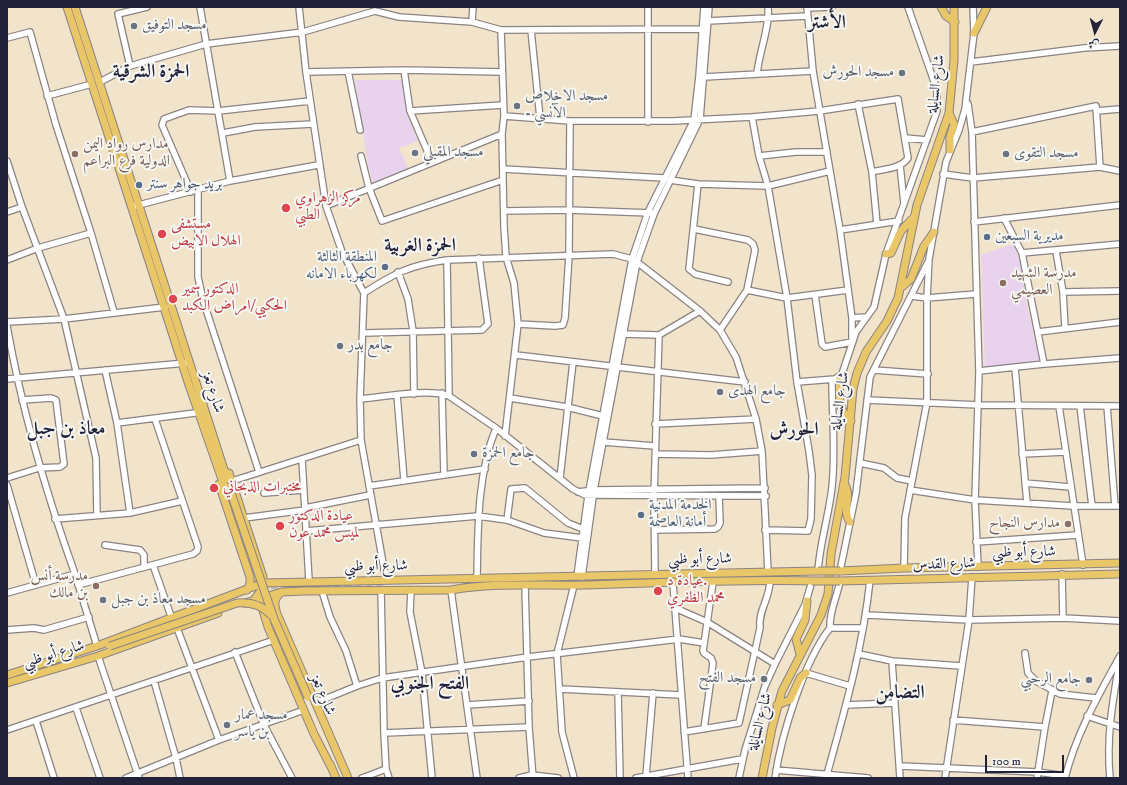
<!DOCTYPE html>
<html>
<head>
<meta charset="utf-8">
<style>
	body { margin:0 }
	#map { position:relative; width:1127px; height:785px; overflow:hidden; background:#f1e4cb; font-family:"IM FELL DW Pica",Amiri,serif }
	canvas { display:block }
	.frame { position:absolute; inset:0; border:8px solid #22223b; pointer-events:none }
	.north { position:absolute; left:1075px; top:12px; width:40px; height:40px; -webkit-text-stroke:3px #f6f6f2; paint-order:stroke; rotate:186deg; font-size:11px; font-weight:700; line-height:16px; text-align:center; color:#22223b }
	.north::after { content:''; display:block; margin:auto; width:14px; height:18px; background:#22223b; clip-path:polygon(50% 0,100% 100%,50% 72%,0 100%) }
	.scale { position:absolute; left:985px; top:755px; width:79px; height:18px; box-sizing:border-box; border:2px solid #22223b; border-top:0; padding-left:5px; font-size:12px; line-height:14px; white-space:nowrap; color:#22223b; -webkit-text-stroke:3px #f6f6f2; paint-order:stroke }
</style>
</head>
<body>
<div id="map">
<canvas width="1127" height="785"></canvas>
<div class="frame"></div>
<div class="north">ش</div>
<div class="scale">100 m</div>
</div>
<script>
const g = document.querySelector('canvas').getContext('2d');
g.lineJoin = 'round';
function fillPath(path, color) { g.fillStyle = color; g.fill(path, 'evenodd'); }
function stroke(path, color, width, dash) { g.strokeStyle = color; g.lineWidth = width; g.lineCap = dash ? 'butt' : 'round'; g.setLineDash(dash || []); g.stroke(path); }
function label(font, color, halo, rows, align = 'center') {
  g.font = font + ' "IM FELL DW Pica",Amiri,serif'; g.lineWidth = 4; g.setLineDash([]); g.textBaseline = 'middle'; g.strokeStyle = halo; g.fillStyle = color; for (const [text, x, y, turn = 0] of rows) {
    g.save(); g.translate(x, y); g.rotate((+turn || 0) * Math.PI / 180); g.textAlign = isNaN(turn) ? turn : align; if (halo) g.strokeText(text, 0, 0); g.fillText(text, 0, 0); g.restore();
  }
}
const built = new Path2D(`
	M355,80h49l3,35 11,26 -19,7 10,22 -35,15 -6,-20z
	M1013,244l7,17 7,45 13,55 -55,6 -4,-112z`);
const majorTunnel = new Path2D(`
	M225,488l34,103
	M271,586h115
	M266,610l37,89`);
const minor = new Path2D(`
	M200,7l30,174
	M299,7l7,65 20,134 16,46 22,41 -4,106 1,41 25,140
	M807,7l6,64 27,159 12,88v24l-27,5 -3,-3 -7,-49
	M807,8l25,-1
	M708,21l99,-5
	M472,22l1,-15
	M501,30l3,86 -2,18 2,93 2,30 8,26 4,41 -13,112
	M531,30l9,88
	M7,38l23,-6 26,93 35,108 23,79
	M971,62l113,-14 36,-2
	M130,66l-12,-52 29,-7
	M404,70l6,41 22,51
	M348,71l12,59
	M306,72l98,-2 98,2
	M757,74c2,-22 13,-47 11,-67
	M704,77l109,-6
	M100,82l30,-16 76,-22 97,-12 72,-21 24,6 73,5 29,8 202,-1
	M47,96l45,-12
	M858,104l14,68 5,52
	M968,104l4,28 7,239 -4,129 3,67
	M410,111l93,-6
	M1096,111l24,-2
	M504,116l66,5h103l79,-4 67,-6 79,-12 10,59c-7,11 -25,11 -36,14
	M752,117l7,39 9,30 19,112 10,84 12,69 3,24 -1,44 -3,12 -43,-1
	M648,122v-115
	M972,132l124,-26 4,61
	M223,133l32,-6 58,-3
	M905,138l22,2
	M361,156l8,32 13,33 121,-41
	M759,156l37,-4h31
	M7,161l15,46 42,112 32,139 1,57
	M900,165l4,38
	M503,169l161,9
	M943,174l30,4 127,-11 20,4
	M670,180l28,4 70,2 62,-15
	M698,184l-9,85 6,5 33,8
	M198,190v87l5,23 56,172
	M191,192l-29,-67 2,-6 25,-9 29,1 92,-10
	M135,206l95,-25 88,-16
	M326,206l176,-72
	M504,211l64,-1 83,3
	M7,212l15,-5
	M1004,218l18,35 22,111
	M974,222l146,-17
	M694,229l54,11 5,4 2,6 -8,40 -27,40
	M840,230l59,-9
	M1056,251l7,41 2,36
	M1022,253l98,-9
	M7,260l31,-12 53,-15
	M447,260l2,136
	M398,272l10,27 5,32 1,63
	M747,290l40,8 61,-8
	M1063,292l57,-1
	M364,293c31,-20 46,-28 83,-33l166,-6 19,5 5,3 63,49 20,19 16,27 20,62 6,32 6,121
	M912,296l15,2 49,-4
	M852,318l14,-1
	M7,322l57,-3 101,-12
	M518,324l37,2 8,-1 2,-7 4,-63 1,-134
	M7,326c15,85 39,167 68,248
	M1038,332l82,-10
	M364,333l118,-3 6,-6 -9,-66
	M623,334l36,1 41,-24
	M516,355l229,27
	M1015,368l12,135
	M105,370l12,53 13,90
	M874,370l54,4
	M979,371l65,-7 76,-6
	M7,379l179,-16
	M797,382l38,-3 7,-5 14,-42 18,-25 12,-53 51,-143v-21l-29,-83
	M442,393l2,82
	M397,395l7,85
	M510,398l57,9 36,9
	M360,399c22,-2 70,-11 89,-3l47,32 77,61 12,6 181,1
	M867,400l112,5 141,1
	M1059,406l24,159
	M1080,406l12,100
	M1107,406l8,100
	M117,423l78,-10
	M655,424l101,-5
	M603,442l52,4
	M656,454l55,1 51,-4
	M1022,454l43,-2
	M302,459l7,122
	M860,463l24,5 13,10 15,3
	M7,478l32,-10 21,-1 4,-3 -8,-64 -5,-2 -29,2
	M560,478l13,-116
	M232,481l129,-41
	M1025,483l45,4
	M7,485l29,100
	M369,486l116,-17
	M910,490l65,10 98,6h47
	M578,492l16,-2 171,-2
	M264,493l40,-3
	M305,508l65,-13
	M244,518l61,-8
	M55,519l75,-6 52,-12
	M507,520l4,-31 14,-1 43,35 15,6
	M655,530l60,-1 3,-2 2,-4 -1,-27
	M306,531l172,-15 29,4 37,13 38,5
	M976,542l102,-7
	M105,545l35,5 4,5v12
	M153,565l19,54
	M904,568l1,-50 22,-116v-104l2,-39 17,-97 13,-32 6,-21 9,-76 -1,-26
	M818,571c2,-29 11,-56 14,-84 4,-36 0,-71 0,-107
	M840,571l16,-78 14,-116 58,-115
	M655,574l-1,-78 5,-161
	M1062,574l1,44
	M577,576l11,-80 44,-237 16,-47 46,-92 5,-44 5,-69
	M582,577l12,-87 43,-228 17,-48 46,-95 9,-112
	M477,578c1,-49 0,-103 19,-150
	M673,583l15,195
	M78,585l115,-31 4,-3 1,-4 -43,-128
	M525,586l4,141 4,51
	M381,590l3,143 2,36 3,9
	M411,590l-1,22 12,61 10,105
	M451,590l26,188
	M322,591l8,26 16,34 11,35
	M7,593l68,-19 22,72
	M675,608l32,14 68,42
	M867,615l102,5 94,-2 57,3
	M177,628l42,112
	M830,628h33
	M7,630l27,-2 10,2 45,-13
	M235,652l29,73 28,53
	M1025,653l3,20 8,8 24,13 36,4
	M859,654l33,7
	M98,656l41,122
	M806,673l44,13
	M154,681l22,77 4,20
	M560,689l121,6
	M618,692l2,86
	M315,703l42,-17 25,-8 146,-21 151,-18 25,4
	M467,705l62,-4
	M846,705l48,-2
	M76,708l24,70
	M1087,716l33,11
	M953,720l92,7 -8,51
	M36,721l18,57
	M1045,727l7,-36
	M704,729l9,-66 -2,-5 -7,-5 -1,-2 10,-69
	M7,730l267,-90
	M684,732l55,-9 21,-95c-2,-18 10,-29 10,-48
	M384,733l145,-6
	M900,766l138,6 27,4
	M776,770l92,8
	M646,776l7,-83
	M126,778l93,-38 85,-30
	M362,778l24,-9
	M519,778l13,-3 26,3
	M574,778l-12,-46 -5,-78 17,-69
	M636,778l106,-19
	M739,778l6,-28 20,-64 10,-22 30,-59 7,-24
	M775,778c6,-42 29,-117 55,-150 -1,-17 7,-30 10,-47
	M826,778c18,-65 37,-130 44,-198
	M900,778l-8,-117 69,5
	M945,778l24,-158 3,-43
	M1065,778c11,-44 33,-82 55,-122
	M1110,778c-4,-41 3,-79 10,-119`);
const major = new Path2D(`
	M67,7l122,378 36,103
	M75,7l152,472
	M941,7l5,9 9,6
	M974,33l13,-26
	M949,113l5,11 -4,13v13
	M886,254l5,-1 10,-22 13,-14
	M902,287l9,-8 13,-33 10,-14
	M840,377c-1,18 -3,32 11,44
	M229,473l34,104 -1,12 -8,11
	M844,483c9,13 -3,27 6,39
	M219,484l31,93v7l-3,6
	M840,571l64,-3 216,-5
	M840,581l280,-7
	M282,592c-9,6 -8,13 -5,22l71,164
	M245,603l37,-11 21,-1 148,-1c43,-8 90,-4 134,-5 75,-2 152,-6 227,-4
	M261,604l7,23 46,107 17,33
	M800,654l-4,-15 9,-19 2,-19
	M7,675l90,-29 166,-63 555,-12
	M7,683l91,-27 120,-43
	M777,705l13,-5 10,-22 6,-5
	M330,764l6,14
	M762,778l10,-50 10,-37 39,-76 7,-21 3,-40 14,-77 8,-88 4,-16 9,-21 21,-31 11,-23 19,-93 32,-92 5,-53v-53`);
const majorBridge = new Path2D(`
	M229,487l45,132 34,78
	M818,571h22
	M812,581h28
	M110,646l127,-43c14,-1 25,2 34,12`);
const markers = [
	[134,26,4,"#6b7280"],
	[902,73,4,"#6b7280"],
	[517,106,4,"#6b7280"],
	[415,153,4,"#6b7280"],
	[75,154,4,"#8d6e63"],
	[1006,154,4,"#6b7280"],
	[139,185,4,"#5c6f8a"],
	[286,208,5,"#e0444e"],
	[162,234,5,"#e0444e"],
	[987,237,4,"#5c6f8a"],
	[385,267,4,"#5c6f8a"],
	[1003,283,4,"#8d6e63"],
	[173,299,5,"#e0444e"],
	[340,346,4,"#6b7280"],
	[720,392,4,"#6b7280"],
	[474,454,4,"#6b7280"],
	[214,488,5,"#e0444e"],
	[641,515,4,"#5c6f8a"],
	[1068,524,4,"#8d6e63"],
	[280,526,5,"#e0444e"],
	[96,586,4,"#8d6e63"],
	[658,591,5,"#e0444e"],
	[103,600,4,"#6b7280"],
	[764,679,4,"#6b7280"],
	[1089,680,4,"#6b7280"],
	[227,725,4,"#6b7280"]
];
const worshipNames = [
	["مسجد التوفيق",142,26],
	["مسجد الحورش",894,73,"right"],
	["مسجد الاخلاص",525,97],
	["- الآنسي",525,114],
	["مسجد المقبلي",423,153],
	["مسجد التقوى",1014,154],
	["جامع بدر",348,346],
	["جامع الهدى",728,392],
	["جامع الحمزة",482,454],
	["مسجد معاذ بن جبل",111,600],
	["مسجد الفتح",756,679,"right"],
	["جامع الرحبي",1081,680,"right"],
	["مسجد عمار",235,716],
	["بن ياسر",235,733]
];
const streetNames = [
	["شارع السايلة",937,84,-83],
	["شارع تعز",212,392,72],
	["شارع السايلة",841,401,-82],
	["شارع أبو ظبي",1024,553,-1],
	["شارع أبو ظبي",700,560,-1],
	["شارع القدس",944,565,-2],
	["شارع أبو ظبي",376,567,-1],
	["شارع أبو ظبي",54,655,-17],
	["شارع تعز",322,695,67],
	["شارع السايلة",761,722,-76]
];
const educationNames = [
	["مدارس رواد اليمن",83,145],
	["الدولية فرع البراعم",83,162],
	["مدرسة الشهيد",1011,274],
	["العصيمي",1011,291],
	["مدارس النجاح",1060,524,"right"],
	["مدرسة أنس",88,577,"right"],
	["بن مالك",88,594,"right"]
];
const serviceNames = [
	["بريد جواهر سنتر",147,185],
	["مديرية السبعين",995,237],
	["المنطقة الثالثة",377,258,"right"],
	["لكهرباء الامانه",377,275,"right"],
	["الخدمة المدنية",649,506],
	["أمانة العاصمة",649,523]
];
const healthNames = [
	["مركز الزهراوي",295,199],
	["الطبي",295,216],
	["مستشفى",171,225],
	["الهلال الابيض",171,242],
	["الدكتور سمير",182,290],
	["الحكيي/امراض الكبد",182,307],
	["مختبرات الذبحاني",223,488],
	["عيادة الدكتور",289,517],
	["لميس محمد عون",289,534],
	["عيادة د.",667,582],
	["محمد الظفري",667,599]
];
const districtNames = [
	["الأشتر",827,24],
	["الحمزة الشرقية",151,73],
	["الحمزة الغربية",420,247],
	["معاذ بن جبل",66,430],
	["الحورش",794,431],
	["الفتح الجنوبي",430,685],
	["التضامن",900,694]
];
fillPath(built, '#e9d2ed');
stroke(majorTunnel, '#c8bdae', 7, [7, 3.5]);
stroke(minor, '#8a8383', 8);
stroke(major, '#8a8383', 9);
stroke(minor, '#fff', 5.5);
stroke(major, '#e9c769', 7);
stroke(majorBridge, '#8a8383', 9, []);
stroke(majorBridge, '#e9c769', 7);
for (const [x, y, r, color] of markers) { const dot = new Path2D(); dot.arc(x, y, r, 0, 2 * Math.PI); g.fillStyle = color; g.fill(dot); stroke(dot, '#f6f6f2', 1.5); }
label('15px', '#5b616d', '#f6f6f2', worshipNames, 'left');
label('15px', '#22223b', '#f6f6f2', streetNames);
label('15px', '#785e54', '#f6f6f2', educationNames, 'left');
label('15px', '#4e5e75', '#f6f6f2', serviceNames, 'left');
label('15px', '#be3a42', '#f6f6f2', healthNames, 'left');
label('bold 19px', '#22223b', '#f6f6f2', districtNames);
</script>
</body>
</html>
